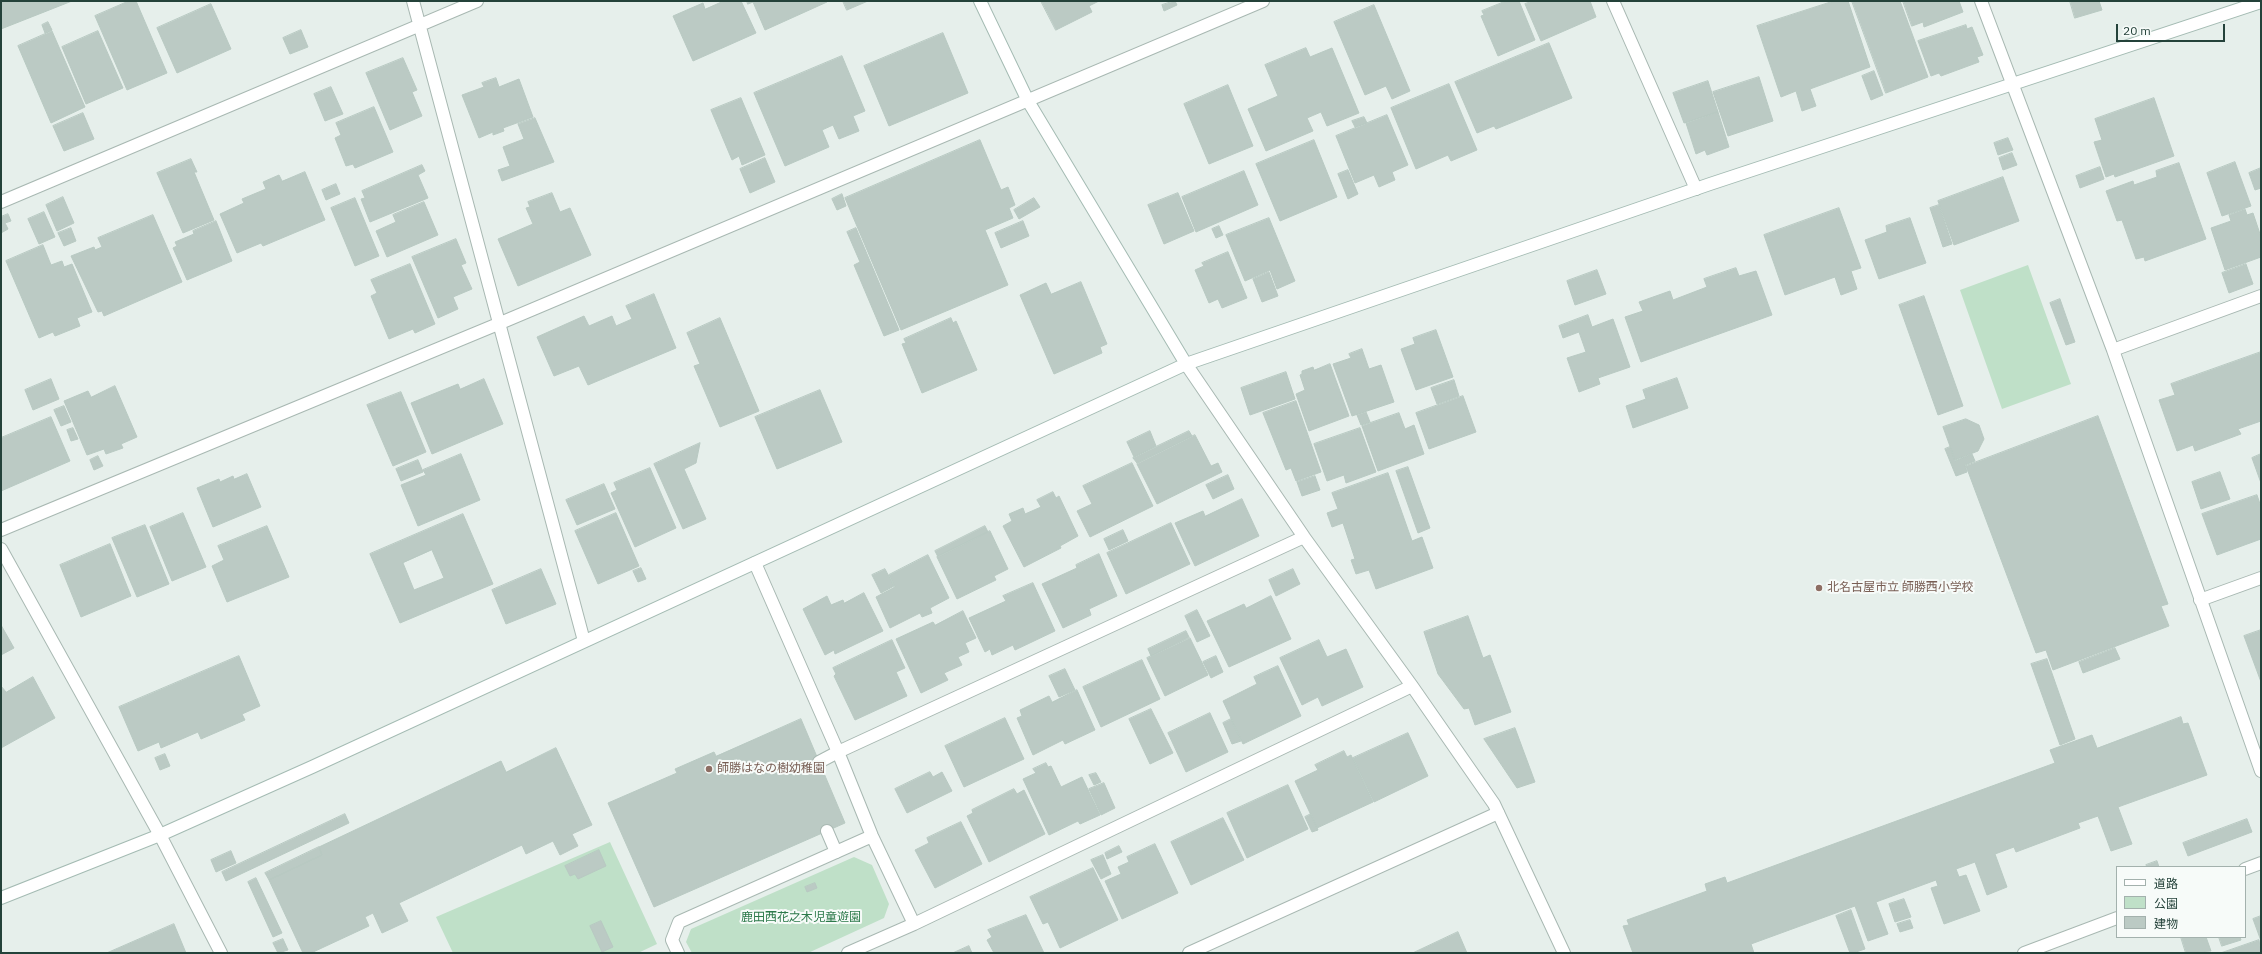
<!DOCTYPE html>
<html>
<head>
<meta charset="utf-8">
<style>
	body { margin:0 }
	#map { position:relative; width:2262px; height:954px; overflow:hidden; background:#e6efeb; font-family:"IBM Plex Sans","Noto Sans JP",sans-serif }
	canvas { display:block }
	.frame { position:absolute; inset:0; border:2px solid #24423a; pointer-events:none }
	.legend { position:absolute; left:2116px; top:866px; width:130px; height:72px; box-sizing:border-box; background:#f7fbf9; border:1px solid #a3b1ad; margin:0; padding:5px 7px; list-style:none; font-size:12px; color:#24423a }
	.legend li { display:flex; align-items:center; gap:8px; height:20px }
	.legend b { width:20px; border:1px solid #a3b1ad }
	.scale { position:absolute; left:2116px; top:24px; width:109px; height:18px; box-sizing:border-box; border:2px solid #24423a; border-top:0; padding-left:5px; font-size:12px; line-height:14px; white-space:nowrap; color:#24423a; -webkit-text-stroke:3px #f7fbf9; paint-order:stroke }
</style>
</head>
<body>
<div id="map">
<canvas width="2262" height="954"></canvas>
<div class="frame"></div>
<ul class="legend">
<li><b style="height:5px;background:#fff"></b>道路</li>
<li><b style="height:11px;background:#bfe0c8"></b>公園</li>
<li><b style="height:11px;background:#bbcac4"></b>建物</li>
</ul>
<div class="scale">20 m</div>
</div>
<script>
const g = document.querySelector('canvas').getContext('2d');
g.lineJoin = 'round';
function fillPath(path, color) { g.fillStyle = color; g.fill(path, 'evenodd'); }
function stroke(path, color, width, dash) { g.strokeStyle = color; g.lineWidth = width; g.lineCap = dash ? 'butt' : 'round'; g.setLineDash(dash || []); g.stroke(path); }
function label(font, color, halo, rows, align = 'center') {
  g.font = font + ' "IBM Plex Sans","Noto Sans JP",sans-serif'; g.lineWidth = 4; g.setLineDash([]); g.textBaseline = 'middle'; g.strokeStyle = halo; g.fillStyle = color; for (const [text, x, y, turn = 0] of rows) {
    g.save(); g.translate(x, y); g.rotate((+turn || 0) * Math.PI / 180); g.textAlign = isNaN(turn) ? turn : align; if (halo) g.strokeText(text, 0, 0); g.fillText(text, 0, 0); g.restore();
  }
}
const green = new Path2D(`
	M2028,265l43,119 -69,25 -42,-119z
	M610,842l47,102 -19,9h-185l-17,-36z
	M854,857l18,8 17,39 -5,14 -76,35h-116l-6,-11 5,-13z`);
const building = new Path2D(`
	M1,1h71l-71,28z
	M129,1h7l31,72 -40,17 -32,-74z
	M724,1h17l15,32 -63,28 -20,-45 30,-13 2,6z
	M747,1h79l1,1 -62,28 -12,-28 -5,2z
	M843,1h25l-21,9z
	M1041,1h58l-10,5 3,6 -36,18z
	M1175,1l2,4 -13,6 -2,-6z
	M1506,1h13l16,39 -37,16 -17,-40 3,-1 -2,-4z
	M1533,1h57l6,16 -55,24 -16,-37z
	M1834,1h14l22,66 -60,22 6,17 -14,5 -6,-20 -15,6 -24,-71z
	M1852,1h48l28,76 -42,16z
	M1903,1h56l4,11 -39,15 -1,-5 -11,4z
	M2070,1h29l3,9 -27,8z
	M211,4l20,45 -54,24 -20,-45z
	M1374,5l36,86 -18,8 -6,-13 -21,9 -31,-73z
	M48,22l4,8 -7,3 -3,-8z
	M1966,25l1,4 5,-2 11,28 -6,2 2,5 -38,14 -2,-3 -8,3 -13,-35z
	M301,30l7,17 -18,7 -7,-16z
	M52,31l33,76 -34,16 -33,-77z
	M98,31l25,57 -37,16 -24,-57z
	M943,33l25,60 -79,33 -25,-60z
	M1549,43l23,55 -76,31 -2,-3 -17,7 -22,-51z
	M1306,48l4,9 22,-9 27,65 -32,13 -6,-14 -14,6 6,13 -47,20 -18,-42 30,-13 -13,-31z
	M842,56l23,55 -12,5 6,15 -20,8 -6,-14 -11,5 7,17 -44,19 -31,-73z
	M403,58l14,32 -5,2 10,24 -32,14 -24,-57z
	M1874,71l9,24 -12,5 -9,-24z
	M1759,77l14,44 -45,15 -15,-44z
	M496,78l3,9 20,-8 14,38 -30,11 1,3 -11,4v-3l-14,6 -17,-43 22,-8 -2,-4z
	M1708,81l10,31 -34,11 -11,-30z
	M1449,84l28,66 -26,11 -3,-6 -32,14 -25,-61z
	M1228,85l25,61 -44,18 -25,-60z
	M331,87l12,27 -18,7 -11,-27z
	M741,98l24,57 -23,10 -3,-9 -7,4 -21,-50z
	M2154,98l20,58 -59,21 -1,-3 -8,3 -12,-35 8,-2 -7,-21z
	M374,107l19,45 -38,16 -2,-4 -7,2 -11,-28 6,-3 -5,-12z
	M1718,112l11,35 -22,8 -2,-5 -9,4 -10,-31z
	M83,113l11,26 -30,12 -11,-25z
	M1387,115l21,50 -16,7 3,8 -16,7 -5,-12 -19,8 -19,-47z
	M1364,117l3,6 -12,4 -3,-6z
	M535,118l19,44 -52,19 -4,-11 12,-4 -7,-19 21,-8 -6,-15z
	M2008,138l5,12 -15,5 -4,-12z
	M980,140l21,50 7,-3 7,18 -6,3 4,10 -28,12 23,55 -107,45 -56,-132z
	M1314,140l23,57 -57,24 -24,-57z
	M2012,153l5,12 -14,5 -4,-12z
	M765,158l10,24 -25,11 -10,-24z
	M191,159l6,13h-3l20,48 -31,13 -26,-60z
	M2235,162l16,44 -29,10 -15,-43z
	M2179,163l27,76 -61,22 -1,-4 -8,2 -14,-39 -5,1 -11,-30 27,-10 1,4 23,-8 -1,-6z
	M422,165l3,6 -7,4 10,23 -58,24 -9,-23 4,-1 -3,-7z
	M2100,167l4,12 -24,9 -4,-12z
	M2261,168v20l-6,2 -6,-17z
	M1348,170l10,24 -10,5 -10,-25z
	M1244,171l14,34 -62,27 -14,-35z
	M305,172l20,48 -62,26 -2,-3 -24,10 -17,-39 24,-11 -2,-4 24,-10 -3,-7 16,-7 3,6z
	M2003,177l16,44 -65,24 -16,-44z
	M336,184l4,10 -14,6 -4,-10z
	M552,193l8,19 10,-4 21,47 -73,31 -20,-47 35,-15 -7,-16 4,-1 -2,-5z
	M1178,193l16,38 -30,13 -16,-39z
	M842,194l4,12 -9,4 -5,-11z
	M63,197l11,26 -17,8 -11,-26z
	M355,198l24,58 -24,10 -24,-58z
	M1034,198l6,9 -21,12 -5,-9z
	M424,202l14,33 -51,22 -11,-26 20,-9 -3,-7z
	M1939,205l13,39 -9,3 -13,-39z
	M1839,208l22,60 -10,3 6,18 -16,6 -6,-18 -50,18 -21,-60z
	M2245,209l2,6 6,-2 8,24v20l-36,13 -14,-42 20,-7 -2,-6z
	M44,212l11,25 -16,7 -11,-25z
	M8,214l3,7 -6,2 3,6 -7,4v-16z
	M153,215l29,67 -78,34 -2,-5 -4,1 -27,-56 23,-9 1,3 7,-3 -4,-9z
	M1269,218l26,63 -18,8 -7,-19 -25,11 -19,-46z
	M1910,218l16,45 -47,16 -14,-39 22,-8 -1,-6z
	M216,221l16,40 -45,19 -14,-32 4,-2 -2,-4 19,-8 -1,-3z
	M1023,221l6,15 -28,12 -6,-15z
	M1219,226l4,9 -7,3 -4,-9z
	M71,228l5,13 -12,5 -6,-13z
	M856,228l43,102 -15,6 -30,-71 6,-3 -13,-30z
	M456,239l10,24 -5,2 11,24 -19,8 5,12 -20,9 -26,-61z
	M43,245l8,20 11,-4 2,6 8,-3 20,48 -15,6 3,8 -25,10 -2,-4 -14,6 -33,-77z
	M1228,252l19,46 -25,10 -4,-9 -9,4 -14,-33 9,-4 -2,-3z
	M410,264l25,60 -20,9 -2,-4 -24,10 -18,-43 6,-3 -6,-13z
	M2246,264l7,20 -24,9 -7,-20z
	M1736,268l3,8 17,-5 16,44 -131,47 -16,-45 18,-6 -4,-9 31,-11 3,9 34,-13 -3,-8z
	M1597,270l9,24 -31,11 -8,-24z
	M1269,272l9,24 -16,6 -9,-23z
	M1081,282l26,62 -7,3 2,6 -48,21 -34,-79 26,-12 5,11z
	M654,294l22,54 -88,37 -9,-19 -25,10 -17,-39 47,-21 5,10 23,-10 4,10 16,-7 -6,-13z
	M1924,296l39,110 -25,9 -39,-110z
	M2060,299l15,43 -9,3 -16,-42z
	M1588,315l4,12 21,-8 17,48 -32,11 2,6 -21,8 -12,-34 19,-6 -7,-20 -16,6 -4,-12z
	M720,318l39,93 -39,16 -26,-61 6,-2 -13,-31z
	M951,318l2,5 3,-2 21,49 -55,23 -20,-49 4,-1 -2,-4z
	M1436,330l17,47 -37,13 -15,-41 14,-5 -2,-6z
	M1362,349l7,20 12,-4 13,37 -42,14 -19,-52 18,-6 -2,-4z
	M2261,352v69l-23,8 3,5 -46,17 -2,-6 -16,6 -18,-51 16,-5 -4,-11z
	M1330,364l19,52 -40,15 -13,-37 9,-4 -5,-15 2,-1v-3l11,-4 1,3z
	M1286,372l9,27 -45,16 -9,-27z
	M1677,378l11,30 -55,20 -7,-22 20,-7 -3,-9z
	M51,379l8,20 -26,11 -8,-20z
	M484,379l19,45 -71,30 -21,-51 47,-19 2,5z
	M1454,380l5,16 -22,8 -6,-16z
	M115,386l22,51 -16,7 2,4 -17,6 -2,-5 -17,6 -23,-54 24,-10 3,6z
	M820,390l22,52 -65,27 -22,-52z
	M401,392l25,60 -33,14 -26,-61z
	M1463,396l13,36 -47,17 -13,-36z
	M1296,401l25,71 -25,9 -5,-13 -5,2 -23,-57z
	M64,406l7,16 -10,4 -7,-16z
	M1366,412l4,10 -9,3 -4,-10z
	M1399,413l6,16 9,-4 10,29 -46,17 -16,-45z
	M2098,416l70,188 -7,2 8,20 -116,44 -7,-20 -10,3 -70,-187z
	M51,417l19,44 -69,30v-53z
	M1966,419l13,6 5,14 -6,12 -23,9 -12,-33z
	M73,428l5,11 -7,2 -4,-11z
	M1360,428l16,44 -30,11 -2,-8 -17,6 -13,-37z
	M1150,431l6,15 -22,11 -7,-15z
	M1189,431l3,5 -55,27 -4,-5z
	M1195,435l16,31 7,-3 4,9 -65,32 -20,-40z
	M700,443l-4,20 -12,6 22,50 -23,10 -29,-65z
	M1950,447l5,14 17,-7 3,7 -10,4 2,7 -11,4 -11,-27z
	M461,454l19,46 -62,26 -17,-41 25,-10 -3,-5z
	M2261,454v29l-9,-25z
	M98,456l5,10 -9,4 -4,-10z
	M418,460l5,12 -22,9 -5,-12z
	M1132,463l21,43 -63,31 -13,-26 15,-7 -9,-18z
	M1408,467l22,61 -12,5 -22,-62z
	M650,468l26,60 -41,19 -24,-54 6,-3 -3,-7z
	M2220,472l10,27 -29,10 -9,-27z
	M1388,473l24,68 10,-4 11,31 -57,21 -7,-19 -13,4 -5,-14 4,-1 -12,-36 -11,4 -5,-14 11,-4 -6,-16z
	M247,474l14,33 -48,20 -16,-39 22,-9 1,3 13,-6 1,3z
	M1228,475l6,14 -21,10 -7,-14z
	M1315,476l5,14 -18,6 -5,-14z
	M604,484l11,25 -38,16 -11,-25z
	M1053,492l3,6 3,-2 19,40 -18,10 1,2 -37,19 -21,-41 9,-5 -3,-7 14,-6 2,6 16,-7 -4,-7z
	M2257,495l4,12v32l-44,16 -15,-41z
	M1242,499l17,37 -64,30 -20,-43 28,-12 2,5z
	M183,513l23,54 -34,14 -22,-54z
	M616,513l23,53 -41,18 -23,-53z
	M463,514l30,70 -93,39 -30,-69zM432,550l12,28 -30,12 -11,-27z
	M1171,523l19,41 -64,30 -19,-41z
	M145,525l24,59 -32,13 -25,-59z
	M267,526l22,51 -62,25 -15,-36 12,-6 -6,-14z
	M985,526l3,6 -50,25 -3,-6z
	M1123,530l5,11 -19,9 -5,-11z
	M990,531l18,38 -14,7 2,4 -39,19 -20,-42z
	M110,544l21,52 -50,21 -21,-52z
	M1099,554l18,42 -28,13 2,6 -28,13 -21,-44 35,-16 -1,-3z
	M928,555l21,43 -19,10 2,5 -10,4 -2,-4 -30,15 -14,-31 19,-10 -6,-12z
	M641,568l5,11 -8,3 -5,-11z
	M541,569l15,35 -50,20 -14,-34z
	M885,569l9,17 -13,7 -9,-18z
	M1293,569l7,15 -24,12 -7,-16z
	M1033,583l22,48 -40,19 -2,-5 -21,10 -2,-6 -5,3 -16,-34 37,-17 -3,-5z
	M864,593l19,38 -48,23 -1,-4 -9,5 -22,-46 24,-13 4,9 12,-5 1,3z
	M1271,596l20,43 -62,28 -22,-46 37,-17 2,4z
	M1197,610l13,26 -13,6 -12,-26z
	M963,611l13,27 -11,5 4,9 -11,5 4,8 -18,8 4,7 -27,13 -25,-54 37,-17 2,3z
	M1468,616l15,42 7,-3 21,57 -36,13 -6,-17 -5,1 -26,-35 -14,-42z
	M1,625l13,23 -13,7z
	M2261,630v52l-17,-46z
	M1186,631l3,6 -38,19 -3,-7z
	M1190,638l18,37 -43,21 -18,-38z
	M892,640l13,28 -9,4 11,24 -52,24 -21,-44 2,-2 -3,-6z
	M1319,640l8,17 19,-8 17,38 -41,19 -4,-9 -16,8 -22,-47z
	M2115,648l5,11 -37,14 -4,-11z
	M239,656l21,50 -18,8 3,6 -44,19 -3,-7 -37,16 -2,-6 -21,9 -19,-44z
	M1216,656l7,16 -12,6 -8,-16z
	M2047,659l28,80 -15,6 -29,-81z
	M1142,660l18,39 -59,28 -18,-40z
	M1278,666l23,50 -58,28 -20,-43 34,-17 -3,-7z
	M1065,669l10,21 -16,7 -10,-21z
	M33,677l22,41 -54,30v-62l5,6z
	M1077,690l18,40 -30,14 -2,-4 -30,15 -16,-37 5,-2 -2,-6 29,-14 3,6z
	M1151,709l22,44 -23,11 -21,-45z
	M1210,713l18,39 -42,20 -18,-39z
	M2181,717l2,7 5,-1 19,52 -89,32 14,37 -21,7 -13,-35 -20,7 2,5 -64,24 -2,-5 -19,7 12,33 -20,8 -12,-33 -19,7 3,8 7,-2 14,36 -36,13 -13,-36 7,-2 -2,-6 -60,22 12,32 -20,7 -13,-35 -104,38 3,9h-121l-10,-27 6,-1 -2,-5 80,-29 -2,-7 20,-7 2,6 328,-120 -5,-13 42,-15 5,13z
	M1005,718l19,41 -60,28 -19,-41z
	M801,719l44,104 -191,84 -46,-104 69,-30 -2,-4 39,-17 2,4z
	M1231,719l10,22 -9,3 -9,-21z
	M1515,728l20,54 -18,6 -33,-49z
	M1408,733l20,43 -54,26 -21,-44z
	M556,748l36,77 -20,9 6,12 -18,9 -7,-14 -27,13 -4,-9 -123,58 9,18 -26,12 -9,-20 -8,4 4,9 -58,27h-8l-34,-73 53,-25 -3,-8 182,-86 5,11z
	M1344,751l3,6 4,-2 22,47 -56,26 -22,-47 23,-11 -3,-5z
	M165,754l5,12 -10,4 -5,-12z
	M1046,763l2,4 3,-1 10,21 21,-10 18,38 -20,9 -2,-3 -29,14 -26,-56 13,-6 -3,-4z
	M930,772l3,5 9,-5 10,19 -45,22 -12,-24z
	M1096,773l5,9 -7,3 -5,-10z
	M1104,783l11,25 -14,7 -12,-26z
	M1288,785l20,44 -61,29 -20,-45z
	M1014,789l3,5 7,-4 21,44 -56,28 -22,-46 6,-3 -1,-3z
	M345,814l4,9 -123,58 -4,-9z
	M1311,814l7,16 -6,2 -7,-15z
	M1223,818l21,42 -53,25 -20,-43z
	M2247,819l5,13 -64,24 -5,-13z
	M961,822l21,42 -47,24 -20,-38 14,-7 -2,-5z
	M1155,844l23,49 -56,26 -17,-38 16,-7 -3,-7 11,-5 -2,-5z
	M1119,846l3,6 -15,7 -2,-6z
	M319,847l3,8 -53,25 -4,-7z
	M599,850l7,16 -28,13 -3,-5 -5,2 -5,-10z
	M231,851l5,12 -20,9 -5,-12z
	M1103,855l8,19 -10,5 -10,-19z
	M2157,861l2,6h-12l-1,-2z
	M1093,868l25,52 -58,28 -12,-26 -5,2 -13,-27z
	M256,878l26,55 -9,4 -25,-55z
	M815,883l2,5 -10,4 -2,-5z
	M1904,899l7,18 -16,5 -6,-18z
	M1851,910l14,39 -12,4h-3l-14,-37z
	M1026,915l18,38h-50l-7,-13 5,-3 -4,-7z
	M2261,916v25l-8,-22z
	M1910,920l3,8 -13,4 -3,-8z
	M601,921l12,26 -11,5 -12,-26z
	M174,924l12,29h-79z
	M1458,932l9,21h-54z
	M2181,937h25l5,14 -25,2z
	M2219,937h21l1,3 -19,6z
	M283,939l5,11 -10,3 -5,-10z
	M2259,940l2,13h-40z
	M969,946l3,7h-19z`);
const lane = new Path2D(`
	M819,762l19,-10
	M827,831l9,21
	M1189,953l309,-140`);
const street = new Path2D(`
	M413,1l171,640
	M1613,1l83,188
	M1981,1l132,349 148,421
	M1,202l476,-201
	M2113,350l148,-54
	M1186,364l118,173 108,149 82,118 70,149
	M1,530l497,-206 765,-323
	M1,549l159,286 61,118
	M755,563l83,189 34,84 42,88 498,-238
	M2200,600l61,-22
	M838,752l466,-215
	M2245,869l16,-6
	M678,953l-6,-13 7,-18 193,-86
	M848,953l66,-29
	M2024,953l93,-35`);
const secondary = new Path2D(`
	M980,1l48,100 158,263
	M1,898l159,-63 152,-68 874,-403 524,-180 551,-182`);
const markers = [
	[1819,588,4,"#8d6e63"],
	[709,769,4,"#8d6e63"]
];
const educationNames = [
	["北名古屋市立 師勝西小学校",1827,588],
	["師勝はなの樹幼稚園",717,769]
];
const parkNames = [
	["鹿田西花之木児童遊園",801,918]
];
fillPath(green, '#bfe0c8');
fillPath(building, '#bbcac4');
stroke(building, '#b8c9c2', 1);
stroke(lane, '#a8b8b2', 14);
stroke(street, '#a8b8b2', 14);
stroke(secondary, '#a4bbb3', 14);
stroke(lane, '#fff', 12);
stroke(street, '#fff', 12);
stroke(secondary, '#fff', 12);
for (const [x, y, r, color] of markers) { const dot = new Path2D(); dot.arc(x, y, r, 0, 2 * Math.PI); g.fillStyle = color; g.fill(dot); stroke(dot, '#f7fbf9', 1.5); }
label('12px', '#785e54', '#f7fbf9', educationNames, 'left');
label('12px', '#2d7a4b', '#f7fbf9', parkNames);
</script>
</body>
</html>
